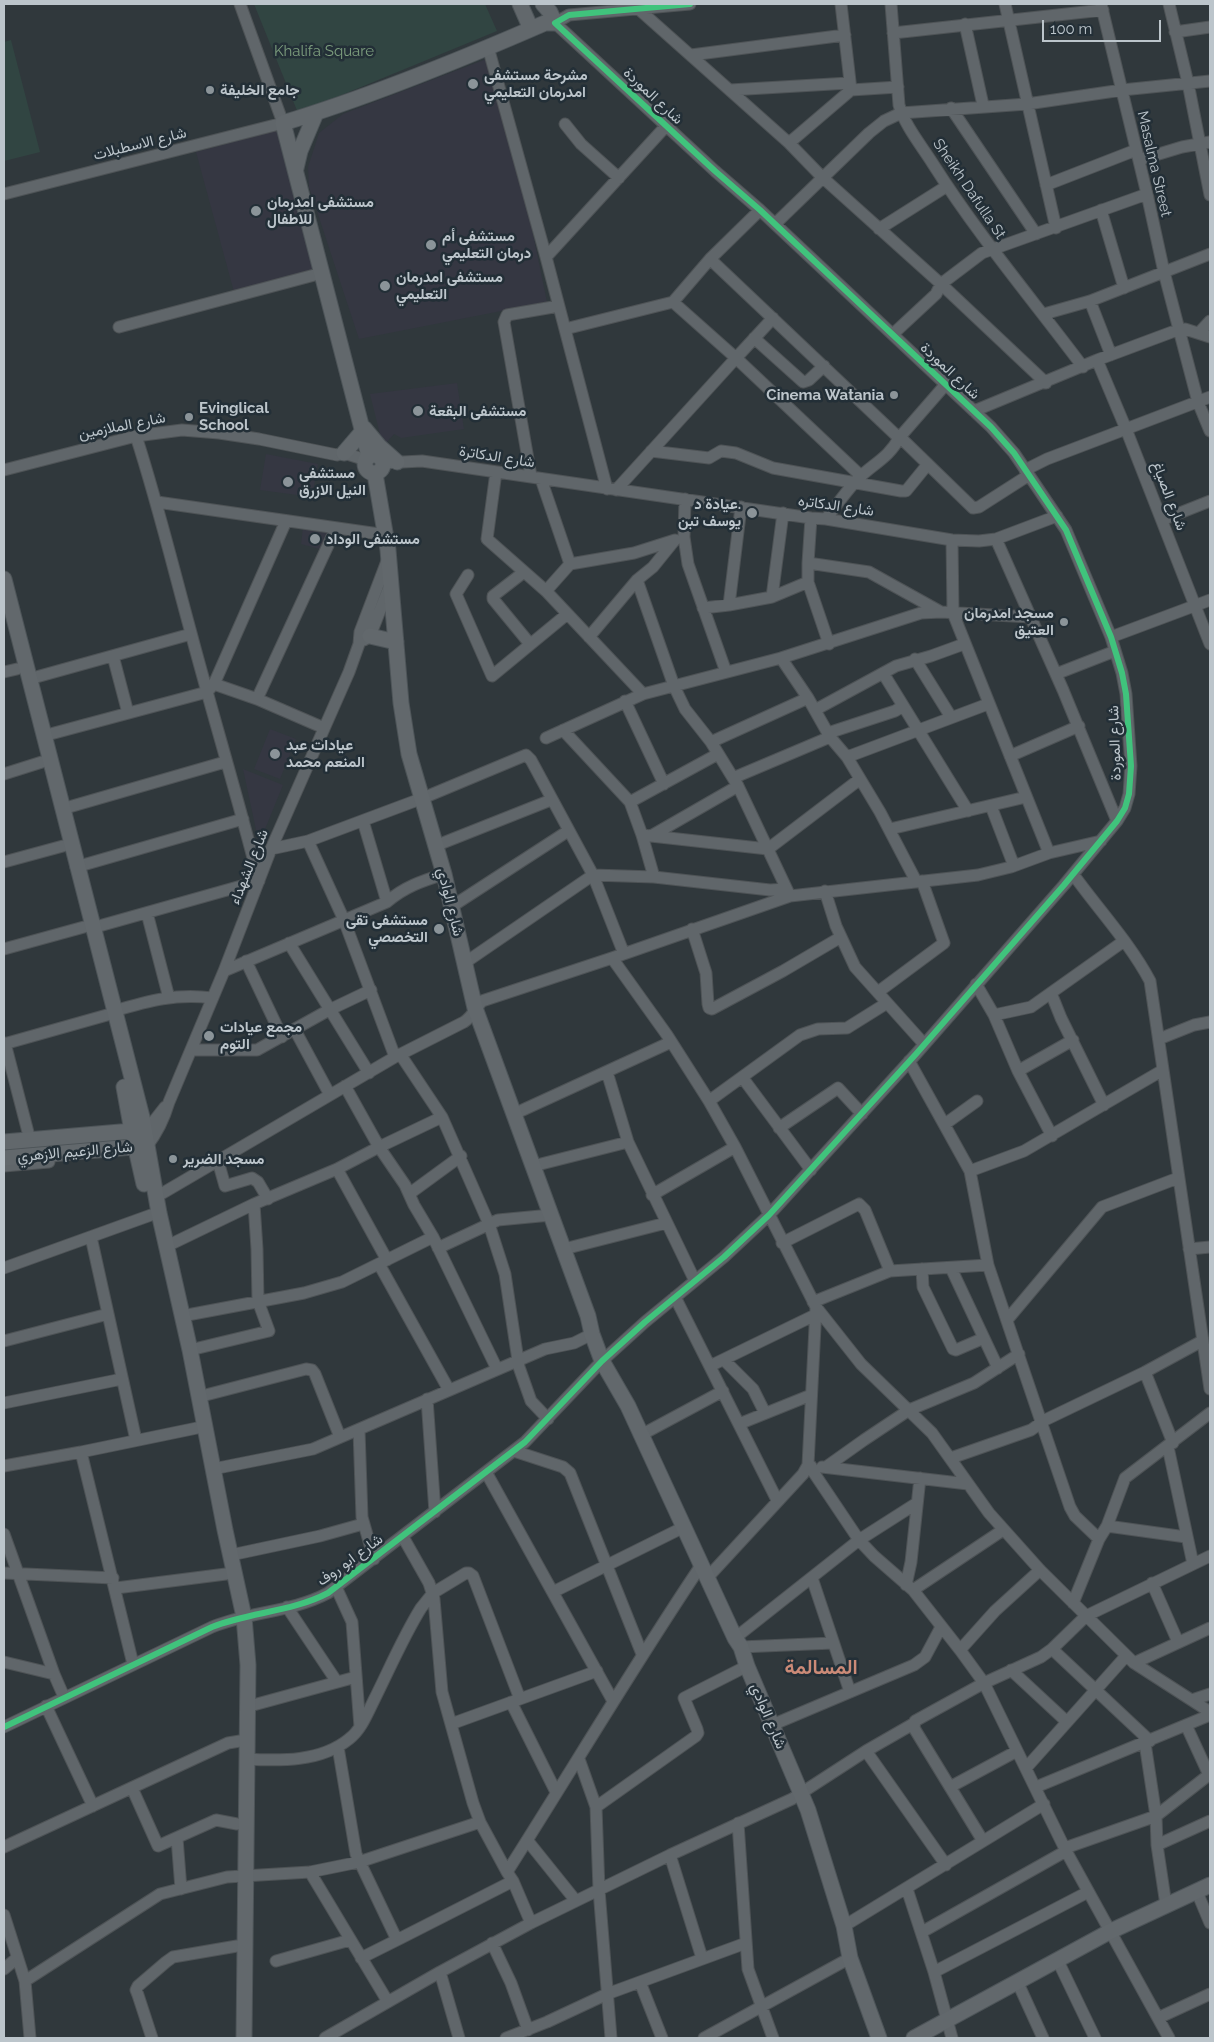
<!DOCTYPE html>
<html>
<head>
<meta charset="utf-8">
<style>
	body { margin:0 }
	#map { position:relative; width:1214px; height:2042px; overflow:hidden; background:#30383c; font-family:Raleway,sans-serif }
	canvas { display:block }
	.frame { position:absolute; inset:0; border:5px solid #bcc5cb; pointer-events:none }
	.scale { position:absolute; left:1042px; top:20px; width:119px; height:22px; box-sizing:border-box; border:2px solid #bcc5cb; border-top:0; padding-left:6px; font-size:15px; line-height:18px; white-space:nowrap; color:#bcc5cb; -webkit-text-stroke:4px #232f37; paint-order:stroke }
</style>
</head>
<body>
<div id="map">
<canvas width="1214" height="2042"></canvas>
<div class="frame"></div>
<div class="scale">100 m</div>
</div>
<script>
const g = document.querySelector('canvas').getContext('2d');
g.lineJoin = 'round';
function fillPath(path, color) { g.fillStyle = color; g.fill(path, 'evenodd'); }
function stroke(path, color, width, dash) { g.strokeStyle = color; g.lineWidth = width; g.lineCap = dash ? 'butt' : 'round'; g.setLineDash(dash || []); g.stroke(path); }
function label(font, color, halo, rows, align = 'center') {
  g.font = font + ' Raleway,Vazirmatn,sans-serif'; g.lineWidth = 5; g.setLineDash([]); g.textBaseline = 'middle'; g.strokeStyle = halo; g.fillStyle = color; for (const [text, x, y, turn = 0] of rows) {
    g.save(); g.translate(x, y); g.rotate((+turn || 0) * Math.PI / 180); g.textAlign = isNaN(turn) ? turn : align; if (halo) g.strokeText(text, 0, 0); g.fillText(text, 0, 0); g.restore();
  }
}
const medical = new Path2D(`
	M489,58l33,123 25,121 -188,37 -50,-152 -1,-20 11,-34 24,-19z
	M278,130l37,140 -81,22 -38,-140z
	M457,383l7,46 -63,9 -7,-4 -7,8h-5l-12,-48z
	M266,454l52,10 -6,33 -52,-7z
	M303,527l27,6 -7,17 -22,-6z
	M270,729l26,10 -16,40 -26,-10z
	M243,769l40,16 -24,59z`);
const green = new Path2D(`
	M254,4h231l12,27 -199,82z
	M11,40l29,112 -36,9v-119z`);
const minor = new Path2D(`
	M891,4l8,101c6,21 22,40 34,59 45,71 99,135 150,203
	M1005,4l51,224
	M1101,4l46,190 17,78 34,130 12,29
	M1169,4l19,79 22,112
	M634,5l155,138 33,34 119,107 105,99
	M965,24l18,81
	M1175,32l35,-5
	M893,33l210,-23
	M488,47l58,210 61,232
	M691,55l154,-20
	M730,90l119,-7
	M851,90l47,-3
	M951,108l85,126
	M565,124l16,20 38,34
	M789,143l62,-53 -10,-86
	M1139,160l43,-13 28,-5
	M1046,185l90,-35
	M4,194l279,-71 -43,-119
	M1101,210l23,78
	M775,224l94,-91 15,-12 17,-8 126,-9 95,-14 88,-9
	M879,229l68,-43
	M546,257l120,-131
	M710,259l189,179 5,3 69,67 6,-1 50,-32
	M1090,301l21,54
	M673,302l37,-43 50,-49
	M1044,314l46,-13 120,-47
	M773,318l-37,40 125,118
	M119,327l203,-54
	M565,329l108,-27 63,56 -120,132
	M1199,333l11,-12
	M893,334l43,-40 5,-10 41,-31 165,-59
	M754,338l49,44 6,-2 15,-14
	M1097,360l29,69 84,215
	M974,411l123,-51 75,-28 13,-3 25,8
	M651,451l58,7 12,-7 15,2 37,15 128,23h5l22,-27
	M383,463l39,-2 389,57 15,1 126,21 27,1 17,-2 61,-23
	M4,470l132,-34 46,-6 37,3 40,6 78,16 7,-2 22,7
	M1025,470l22,-11 163,-62
	M496,472l-9,67 59,52 97,103
	M531,476l-27,-154 3,-7 52,-9
	M541,479l29,85 -24,27
	M685,499l-1,38 4,27 38,108
	M157,502l229,33
	M826,519c11,-14 22,-31 35,-43 14,-13 29,-20 38,-38l47,-54
	M1162,520l48,-19
	M996,539l67,151 54,131
	M952,540l1,73 96,240
	M808,563l61,9 72,40 89,5
	M570,564l64,-11 41,-13
	M524,572l-31,24v3l37,45
	M468,575l-12,19 36,82 74,-61
	M637,580l37,106 11,23 26,33 27,44 52,110
	M808,582l21,62
	M772,597l11,-84
	M729,605l12,-98
	M703,608l26,-3 43,-8 36,-15v-19l3,-45
	M589,637l48,-57 16,-13 21,-26
	M1111,637l99,-37
	M364,640l6,-4 20,-51
	M113,656l15,57
	M781,658l27,40 22,39 17,20 33,55 36,69
	M915,659l36,58
	M4,672l13,-3
	M883,673l85,138
	M1056,674l59,-23
	M29,679l162,-45
	M214,684l72,-163
	M257,699l79,-171
	M625,701l39,83
	M815,710l81,-44 35,-10 33,-12
	M563,730l67,72 12,33 12,42
	M828,733l67,-22 8,-5
	M43,736l164,-44 7,-8 43,15 67,29
	M546,738l97,-44 138,-36 140,-45 20,-1
	M711,742l97,-44
	M1010,756l69,-30
	M847,757l141,-53
	M4,774l38,-12
	M733,778l97,-41
	M630,802l88,-48
	M991,806l23,60
	M62,809l163,-47
	M363,821l24,81
	M890,829l136,-32
	M642,835l126,14 92,-70
	M651,836l87,-50
	M308,841l36,79 51,137
	M435,846l116,-46
	M271,849l37,-8 115,-43 103,-43 5,5 62,115 31,79
	M4,862l59,-16
	M76,867l167,-48
	M1073,874c25,35 57,69 77,107l60,408
	M825,891l11,35 19,41 69,77
	M451,907l117,-76
	M147,913l22,85
	M92,928l167,-47c-21,-83 -46,-165 -68,-248 -18,-66 -34,-132 -55,-197
	M692,929l14,44 2,31 1,4 3,1 71,-38 58,-34
	M289,943l80,130
	M4,949l80,-22
	M612,958l55,77 42,66 26,46 81,160 -8,158 -5,9 -95,103
	M246,961l36,76
	M466,962l127,-87 61,2 116,13 16,-1
	M224,971l163,-69c17,-15 35,-21 57,-28
	M976,984l18,31 24,56 34,65
	M878,992l66,-49 -22,-62
	M1051,993l10,25 43,87
	M114,1011c34,-10 63,-18 98,-13
	M994,1015l37,-8 93,-66
	M295,1030l35,65
	M1159,1039l35,-14 16,-3
	M5,1043l25,97
	M4,1044l103,-29
	M191,1050h66l72,-40 42,-20
	M400,1054l42,63 47,107 16,50 14,93 12,34 17,18
	M909,1061l61,110 18,94 82,242 5,9 24,23
	M1018,1071l55,-31
	M607,1072l21,70 67,139
	M742,1077l69,93
	M345,1086l34,61 26,38 9,20 19,32 64,132
	M709,1101l91,-66 18,-6 29,-1 40,-25
	M514,1114l157,-72
	M945,1124l32,-23
	M144,1128l10,-7 11,-14
	M779,1128l59,-40 24,26
	M147,1146c11,-14 17,-27 22,-44l55,-131 47,-122 78,-177 10,-28 1,-12 27,-71
	M218,1161l7,25 27,-8 6,4 10,17
	M4,1166l45,-4
	M533,1166l95,-24
	M337,1169l50,91
	M970,1171l54,-20 139,-81
	M409,1194l52,-38
	M652,1195l83,-48
	M156,1197l239,-140 69,-35c9,-6 11,-13 18,-21l130,-43 178,-62 188,-21 33,-8 38,-14 52,-12
	M91,1237l45,203
	M782,1243l77,-39 6,6 25,61
	M167,1246l87,-42 83,-35 42,-22 63,-30
	M438,1248l60,-28 53,-5
	M564,1249l102,-26
	M1189,1249l21,-2
	M379,1264l70,126
	M4,1268l147,-53
	M951,1268l47,100
	M922,1269l1,18 30,62 3,1 28,-12
	M675,1297l102,203
	M813,1302l77,-31 98,-6
	M816,1307l45,57 71,69 57,80 51,57 94,93 76,49
	M182,1316l122,-23 38,-11 91,-45
	M1007,1320l95,-113 76,-29
	M4,1341l104,-27
	M190,1350l79,-19 -11,-30 -1,-52 -3,-45
	M724,1360l29,29 12,24
	M710,1366l105,-51
	M1145,1372l28,71
	M198,1397l108,-28 6,1 3,4 25,63
	M427,1399l8,113
	M4,1403l118,-24
	M739,1424l72,-29
	M359,1430l3,87 12,42
	M641,1435l82,-44
	M1168,1447l25,117
	M514,1451l49,16 7,6 72,181
	M81,1452l52,212
	M951,1458l80,-28 14,-10 100,-48 57,-31
	M4,1466l77,-14 116,-24
	M811,1466l3,7 45,67 15,16 39,34 47,60 24,33 82,168 103,187
	M822,1467l146,17
	M826,1467l38,-27 45,-30 65,-27 45,-29
	M213,1469l100,-20 232,-100 29,-6 18,-9
	M486,1472l127,229
	M1107,1526l79,11
	M4,1534l50,140
	M403,1537l26,46 5,16 8,93 31,111 7,19 27,50
	M231,1555l89,-19 43,-12
	M4,1573l109,5
	M812,1578l38,114
	M1152,1583l26,59
	M906,1585l5,-23 9,-84
	M336,1587l16,35 8,105
	M116,1588l110,-14
	M913,1590l90,-60
	M553,1592l131,-65
	M1073,1603l26,-64 8,-13 18,-48 85,-65
	M287,1607l50,75
	M735,1638l124,-98 58,-37
	M741,1647l92,-4
	M1052,1649l98,92
	M960,1650l35,-39 45,-41
	M4,1662l50,12 10,23
	M1134,1663l76,-35
	M1011,1670l56,52
	M1192,1700l18,-6
	M511,1702l45,90
	M46,1706l47,100
	M246,1707l110,-30
	M451,1724l146,-53
	M772,1725l142,-60 11,-8 16,-30
	M1186,1725l23,50
	M4,1727l208,-100c37,-15 80,-15 116,-34l197,-151 77,-81 43,-39 79,-65 45,-42 147,-161 148,-169 53,-64 8,-13 4,-14 2,-28 -5,-72 -4,-21 -11,-36 -45,-107 -52,-77 -23,-26 -231,-217 -45,-39 -160,-148 14,-8 121,-11
	M1145,1743l11,73 1,29 9,60
	M338,1747l18,107 41,86 116,-59
	M866,1751l80,114
	M246,1759c34,2 75,3 103,-20 12,-9 18,-25 25,-39 15,-30 29,-63 47,-92l12,-15 33,-20h3l4,3 47,123
	M579,1759l17,48
	M1026,1768l100,-112
	M950,1787l67,-36
	M1036,1787l174,-72
	M132,1788l26,58 58,-26 21,4
	M738,1823l10,146 25,69
	M177,1838l4,51
	M527,1840l49,61
	M983,1841l-69,-113 1,-7 69,-38 57,-26 11,-8 34,-33 124,-60
	M1157,1845l53,-24
	M4,1847l224,-104 18,-3
	M1065,1848l91,-32 54,-42
	M670,1855l32,103
	M310,1872l78,130
	M907,1889l27,83 18,66
	M1197,1892l13,31
	M4,1915l21,66 5,57
	M531,1923l-18,-42 -6,-9c65,-102 127,-207 195,-308
	M844,1926l200,-122
	M922,1932l144,-81
	M492,1943l19,40 17,47
	M361,1958l36,-18
	M1057,1959l38,79
	M276,1961l74,-21
	M4,1969l13,-11
	M440,1972l19,66
	M934,1972l154,-80
	M25,1981l135,-87 67,-17 83,-5 49,-10 121,-40
	M1017,1981l26,57
	M640,1982l22,56
	M1158,2018l52,-24
	M152,2038l-14,-43 -2,-5 2,-4 28,-24 7,-5 64,-11
	M325,2038l115,-66 91,-49 139,-68 122,-56 74,-48 47,-27
	M506,2038l41,-16 60,-28 139,-51
	M611,2038l-12,-148 -3,-83 100,-71 2,-3 -1,-4 -13,-31 63,-32
	M704,2038l146,-80`);
const major = new Path2D(`
	M520,4l11,25
	M296,168l4,-17 16,-38
	M364,428l15,18 18,16
	M344,453l18,-21
	M365 464a9 9 0 1 1 18 0a9 9 0 1 1-18 0Z
	M369,456l-86,-333c89,-27 177,-63 262,-100h10l-5,-11 -7,-8
	M375,474l13,76 13,153 8,51 35,120 31,134 113,308 4,18 10,27 26,45 107,232 6,9 6,19 61,144 36,116 6,32 29,80
	M4,579l138,538 17,96 31,137 35,180 19,87 4,48 -4,373
	M370,636l26,6
	M124,1087l8,44 12,53
	M4,1142l128,-11 9,-3
	M4,1158l140,-12
	M914,2038l195,-106 101,-47`);
const cycleway = new Path2D(`
	M4,1727l208,-100c37,-15 80,-15 116,-34l197,-151 77,-81 43,-39 79,-65 45,-42 147,-161 148,-169 53,-64 8,-13 4,-14 2,-28 -5,-72 -4,-21 -11,-36 -45,-107 -52,-77 -23,-26 -231,-217 -45,-39 -160,-148 14,-8 121,-11`);
const markers = [
	[473,84,6,"#8b9499"],
	[210,90,5,"#8b9499"],
	[256,211,6,"#8b9499"],
	[431,245,6,"#8b9499"],
	[385,286,6,"#8b9499"],
	[894,395,5,"#8b9499"],
	[418,411,6,"#8b9499"],
	[189,417,5,"#8b9499"],
	[288,482,6,"#8b9499"],
	[752,513,6,"#8b9499"],
	[315,539,6,"#8b9499"],
	[1064,622,5,"#8b9499"],
	[275,754,6,"#8b9499"],
	[439,929,6,"#8b9499"],
	[209,1036,6,"#8b9499"],
	[173,1159,5,"#8b9499"]
];
const parkNames = [
	["Khalifa Square",324,51]
];
const poiNames = [
	["مشرحة مستشفى",484,75],
	["امدرمان التعليمي",484,92],
	["جامع الخليفة",220,90],
	["مستشفى امدرمان",267,202],
	["للاطفال",267,219],
	["مستشفى أم",442,236],
	["درمان التعليمي",442,253],
	["مستشفى امدرمان",396,277],
	["التعليمي",396,294],
	["Cinema Watania",884,395,"right"],
	["Evinglical",199,408],
	["School",199,425],
	["مستشفى البقعة",429,411],
	["مستشفى",299,473],
	["النيل الازرق",299,490],
	["عيادة د.",741,504,"right"],
	["يوسف تبن",741,521,"right"],
	["مستشفى الوداد",326,539],
	["مسجد امدرمان",1054,613,"right"],
	["العتيق",1054,630,"right"],
	["عيادات عبد",286,745],
	["المنعم محمد",286,762],
	["مستشفى تقى",428,920,"right"],
	["التخصصي",428,937,"right"],
	["مجمع عيادات",220,1027],
	["التوم",220,1044],
	["مسجد الضرير",183,1159]
];
const streetNames = [
	["شارع الموردة",653,96,43],
	["شارع الاسطبلات",140,144,-14],
	["Masalma Street",1154,164,77],
	["Sheikh Dafulla St",969,189,56],
	["شارع الموردة",950,371,43],
	["شارع الملازمين",122,426,-11],
	["شارع الدكاترة",497,457,9],
	["شارع الصياغ",1169,496,69],
	["شارع الدكاتره",836,506,8],
	["شارع الموردة",1115,743,-92],
	["شارع الشهداء",249,867,-68],
	["شارع الوادي",450,902,76],
	["شارع الزعيم الازهري",75,1152,-5],
	["شارع ابو روف",350,1560,-36],
	["شارع الوادي",768,1716,67]
];
const districtNames = [
	["المسالمة",821,1668]
];
fillPath(medical, '#353742');
fillPath(green, '#314542');
stroke(minor, '#4e5356', 13);
stroke(major, '#4d5458', 17);
stroke(minor, '#60666a', 11);
stroke(major, '#62686c', 15);
stroke(cycleway, '#40c37c', 6);
for (const [x, y, r, color] of markers) { const dot = new Path2D(); dot.arc(x, y, r, 0, 2 * Math.PI); g.fillStyle = color; g.fill(dot); stroke(dot, '#232f37', 2); }
label('15px', '#7d9e7e', '#232f37', parkNames);
label('bold 15px', '#bcc5cb', '#232f37', poiNames, 'left');
label('15px', '#bcc5cb', '#232f37', streetNames);
label('bold 20px', '#cb8a77', '#232f37', districtNames);
</script>
</body>
</html>
